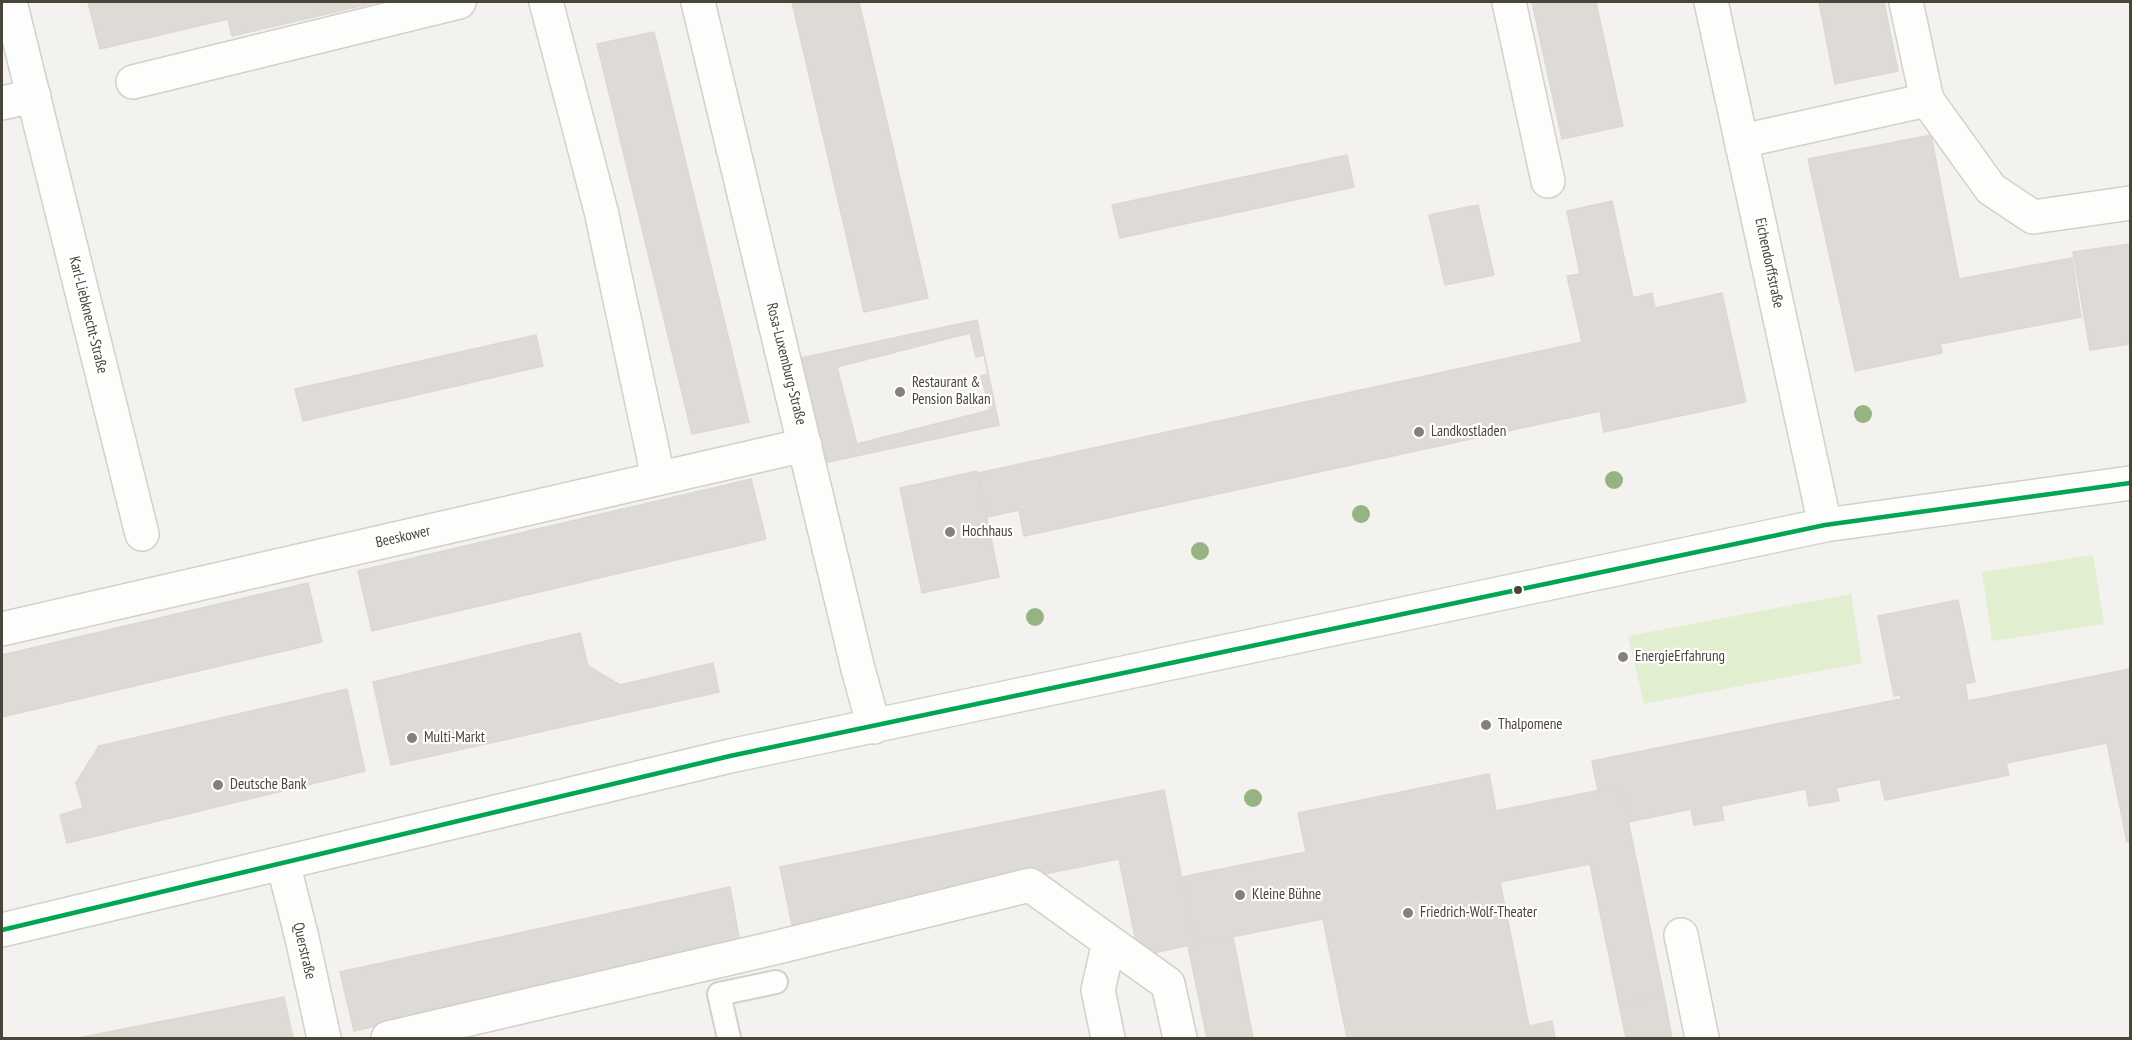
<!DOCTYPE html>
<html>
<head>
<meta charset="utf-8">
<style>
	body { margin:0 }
	#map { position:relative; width:2132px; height:1040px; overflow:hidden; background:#f4f2ee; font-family:"PT Sans Narrow",sans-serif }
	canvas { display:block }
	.frame { position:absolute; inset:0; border:3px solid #4b4439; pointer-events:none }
</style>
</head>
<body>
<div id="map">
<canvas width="2132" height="1040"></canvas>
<div class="frame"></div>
</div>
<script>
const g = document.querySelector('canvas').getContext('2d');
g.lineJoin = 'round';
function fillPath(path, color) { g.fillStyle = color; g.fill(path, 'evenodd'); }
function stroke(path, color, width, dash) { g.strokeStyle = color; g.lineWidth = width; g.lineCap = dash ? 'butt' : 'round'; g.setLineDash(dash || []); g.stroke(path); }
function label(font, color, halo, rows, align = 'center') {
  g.font = font + ' "PT Sans Narrow",sans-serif'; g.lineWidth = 4.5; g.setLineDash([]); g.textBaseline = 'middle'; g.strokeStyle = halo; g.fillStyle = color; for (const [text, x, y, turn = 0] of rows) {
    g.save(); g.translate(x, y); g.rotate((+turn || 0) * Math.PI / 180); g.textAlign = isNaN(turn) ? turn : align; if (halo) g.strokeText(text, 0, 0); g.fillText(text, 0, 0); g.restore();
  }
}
const green = new Path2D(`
	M2093,555l11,69 -112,17 -10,-69z
	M1851,594l11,69 -218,41 -16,-68z`);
const building = new Path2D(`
	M88,2h290l-146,34 -4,-17 -128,30z
	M792,2h67l69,296 -64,14z
	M1532,2h64l27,124 -61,13z
	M1819,2h65l14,69 -63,13z
	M654,32l95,390 -57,12 -95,-390z
	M1931,135l28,144 113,-21 9,59 -141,27 2,9 -87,18 -47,-212z
	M1347,155l7,32 -234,51 -8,-33z
	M1612,201l21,97 19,-5 3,15 67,-15 24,109 -142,30 -4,-21 -576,125 -5,-26 -31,7 -10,-44 604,-131 -15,-66 13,-2 -13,-63z
	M1478,205l16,70 -49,10 -16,-70z
	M2130,244v100l-40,6 -17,-98z
	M977,320l22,105 -175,38 -23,-105z
	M970,333l6,24 8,-2 4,19 -7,2 9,34 -133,34 -20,-77z
	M536,335l7,31 -240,55 -8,-32z
	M977,471l22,106 -77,16 -22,-105z
	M751,479l15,60 -394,92 -14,-60z
	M308,583l14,59 -320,75v-62z
	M1958,600l17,82 -10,2 3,17 162,-32v172l-3,1 -20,-99 -101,20 3,12 -124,25 -5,-21 -44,9 3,13 -30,5 -3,-17 -85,17 3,14 -30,5 -3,-16 -63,13 -7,-36 -23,5 -6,-30 309,-62 -1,-4 -6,1 -16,-80z
	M580,633l8,33 32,19 93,-22 6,29 -328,73 -18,-83z
	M347,689l18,82 -298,72 -7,-28 23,-7 -7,-25 23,-37z
	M1489,774l7,37 125,-25 43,209 -45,9 -29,-140 -90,18 29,144 23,-5 3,17h-208l-24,-119 -128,25 -13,-67 124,-25 -8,-39z
	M1164,790l31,154 -56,12 -20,-97 -327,66 -12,-58z
	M730,887l10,56 -386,88 -14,-59z
	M1233,937l20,101h-46l-19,-92z
	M1664,995l8,43h-46l-7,-34z
	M284,997l9,41h-215z`);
const lane = new Path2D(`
	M729,1038l-10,-44 57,-12`);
const street = new Path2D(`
	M10,2l132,532
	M546,2l55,209 57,266
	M698,2l160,667 16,58
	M1509,2l39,179
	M1711,2l114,523
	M1906,2l21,98 64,89 42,28 97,-14
	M133,82l326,-80
	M2,103l32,-7
	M1742,141l185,-41
	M2,629l803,-184
	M283,863l19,75 22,100
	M2,930l728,-174 1095,-231 305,-42
	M1681,935l21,103
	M388,1038l390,-91 252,-62 138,99 12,54
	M1108,1038l-10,-48 11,-48`);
const bus1 = new Path2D(`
	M2,930l728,-174 1095,-231 305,-42`);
const trees = [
	[1863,414],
	[1614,480],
	[1361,514],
	[1200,551],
	[1035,617],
	[1253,798]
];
const markers = [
	[900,392,6,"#868178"],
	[1419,432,6,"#868178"],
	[950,532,6,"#868178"],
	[1518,590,5,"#4b4439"],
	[1623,657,6,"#868178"],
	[1486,725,6,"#868178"],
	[412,738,6,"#868178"],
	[218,785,6,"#868178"],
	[1240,895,6,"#868178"],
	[1408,913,6,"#868178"]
];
const streetNames = [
	["Eichendorffstraße",1769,263,78],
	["Karl-Liebknecht-Straße",88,315,76],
	["Rosa-Luxemburg-Straße",786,364,76],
	["Beeskower",403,537,-13],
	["Querstraße",304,951,77]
];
const poiNames = [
	["Restaurant &",912,383],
	["Pension Balkan",912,400],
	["Landkostladen",1431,432],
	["Hochhaus",962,532],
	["EnergieErfahrung",1635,657],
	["Thalpomene",1498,725],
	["Multi-Markt",424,738],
	["Deutsche Bank",230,785],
	["Kleine Bühne",1252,895],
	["Friedrich-Wolf-Theater",1420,913]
];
fillPath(green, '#e1eecf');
fillPath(building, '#dedbd6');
stroke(building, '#dcd9d4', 1.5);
stroke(lane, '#d2d0cb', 26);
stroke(street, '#d2d0cb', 36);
stroke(lane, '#fdfdfc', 22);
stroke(street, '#fdfdfc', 33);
stroke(bus1, '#00a651', 4.5);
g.fillStyle = '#96b382';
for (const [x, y] of trees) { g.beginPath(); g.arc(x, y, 9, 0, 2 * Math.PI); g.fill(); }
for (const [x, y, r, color] of markers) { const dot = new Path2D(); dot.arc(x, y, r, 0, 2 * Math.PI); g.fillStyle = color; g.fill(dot); stroke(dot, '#fff', 2); }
label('15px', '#4b4439', '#fff', streetNames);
label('15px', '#4b4439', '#fff', poiNames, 'left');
</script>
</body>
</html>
